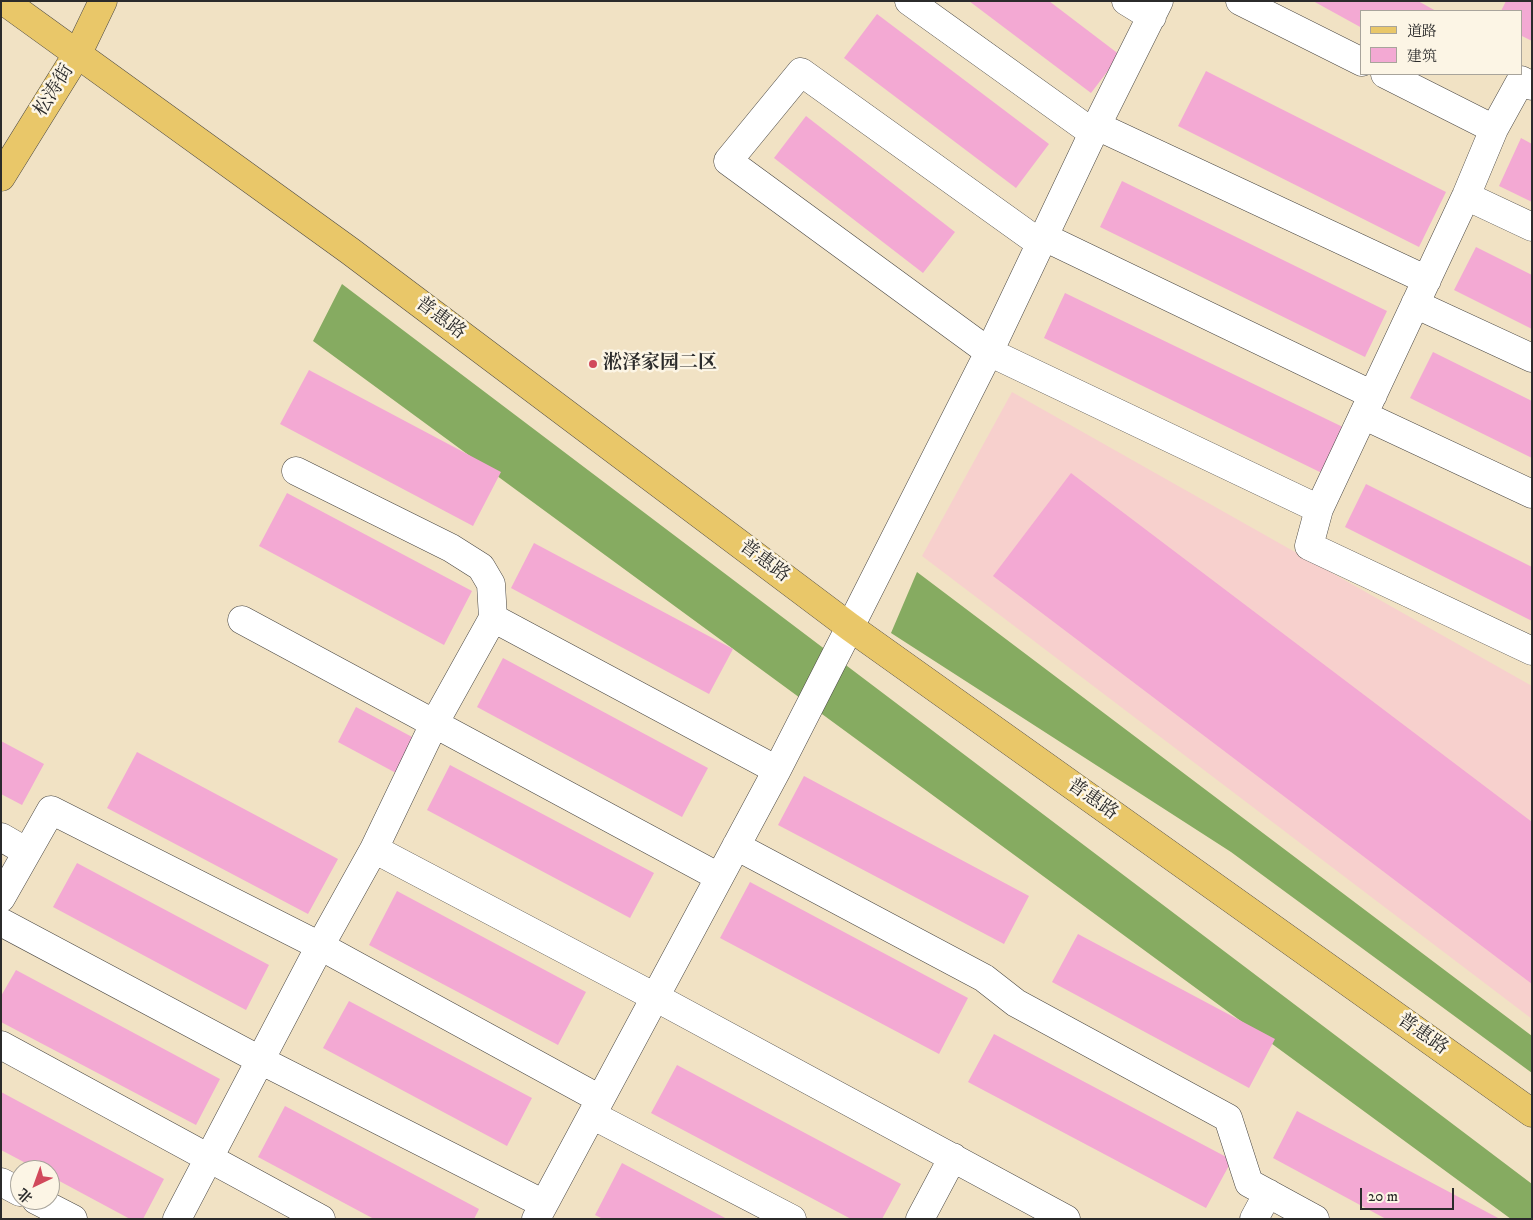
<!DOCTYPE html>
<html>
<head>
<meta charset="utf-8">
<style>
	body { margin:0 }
	#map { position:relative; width:1533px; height:1220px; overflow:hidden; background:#f1e2c4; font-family:"IM FELL DW Pica","Noto Serif SC",serif }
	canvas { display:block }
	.frame { position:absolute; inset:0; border:2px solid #2b2b2b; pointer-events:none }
	.legend { position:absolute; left:1360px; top:10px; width:162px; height:65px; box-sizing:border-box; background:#fcf5e5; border:1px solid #a8a49b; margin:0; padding:6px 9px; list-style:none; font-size:15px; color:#2b2b2b }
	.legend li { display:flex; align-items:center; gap:10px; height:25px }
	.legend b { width:25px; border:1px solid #a8a49b }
	.north { position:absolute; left:10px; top:1160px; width:50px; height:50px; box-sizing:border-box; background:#fcf5e5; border:1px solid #a8a49b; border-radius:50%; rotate:222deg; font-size:14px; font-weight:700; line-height:20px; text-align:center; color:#2b2b2b }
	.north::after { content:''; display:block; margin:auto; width:18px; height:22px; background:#d1495b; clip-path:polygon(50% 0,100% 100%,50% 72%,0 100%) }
	.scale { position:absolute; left:1360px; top:1188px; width:94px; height:22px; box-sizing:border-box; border:2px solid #2b2b2b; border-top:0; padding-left:6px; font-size:15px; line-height:18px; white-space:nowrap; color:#2b2b2b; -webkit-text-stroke:4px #fcf5e5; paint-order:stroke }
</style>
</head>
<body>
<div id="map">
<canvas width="1533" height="1220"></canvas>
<div class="frame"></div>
<ul class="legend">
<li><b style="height:6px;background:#e9c769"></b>道路</li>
<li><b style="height:14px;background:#f3a9d3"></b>建筑</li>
</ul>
<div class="north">北</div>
<div class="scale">20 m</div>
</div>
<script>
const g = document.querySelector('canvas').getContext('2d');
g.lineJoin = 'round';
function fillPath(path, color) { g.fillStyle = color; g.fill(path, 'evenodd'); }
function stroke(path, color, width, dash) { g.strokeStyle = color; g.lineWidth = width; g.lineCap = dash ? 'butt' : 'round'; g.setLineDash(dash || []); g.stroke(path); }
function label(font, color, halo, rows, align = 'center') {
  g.font = font + ' "IM FELL DW Pica","Noto Serif SC",serif'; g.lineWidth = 5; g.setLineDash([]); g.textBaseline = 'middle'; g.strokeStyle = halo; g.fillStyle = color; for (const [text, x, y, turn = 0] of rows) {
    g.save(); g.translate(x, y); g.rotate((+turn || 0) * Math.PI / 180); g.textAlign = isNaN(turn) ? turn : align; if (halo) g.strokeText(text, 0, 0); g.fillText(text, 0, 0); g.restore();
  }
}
const built = new Path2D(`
	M1012,392l520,294v333l-610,-463z`);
const forest = new Path2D(`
	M342,284l1190,900v35h-21l-1198,-878z
	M917,572l615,464v37l-301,-221 -340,-219z`);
const building = new Path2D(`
	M969,1h80l71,54 -29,38z
	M1313,1h105l18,10h-74v17z
	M1506,1h26v40l-10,-5v-25h-21z
	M877,14l172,130 -33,44 -172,-130z
	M1206,71l240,121 -27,55 -241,-121z
	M806,116l149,116 -32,41 -149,-115z
	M1521,138l11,6v58l-33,-16z
	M1122,181l265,130 -22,46 -265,-130z
	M1476,247l56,28v54l-78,-39z
	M1065,293l282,136 -21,46 -282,-137z
	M1433,352l99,49v57l-122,-60z
	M309,370l192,102 -28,54 -193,-102z
	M1071,473l461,349v162l-539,-408z
	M1366,484l166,83v54l-187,-94z
	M287,493l185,98 -28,54 -185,-99z
	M534,543l199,106 -24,45 -198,-106z
	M503,658l205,110 -26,49 -205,-110z
	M356,707l58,31 -18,35 -58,-31z
	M1,741l43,23 -22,41 -21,-11z
	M137,752l201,107 -30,55 -201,-106z
	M450,765l204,108 -24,45 -203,-108z
	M804,776l225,120 -25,48 -226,-119z
	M77,863l192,102 -23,45 -193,-103z
	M750,882l218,116 -29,56 -219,-116z
	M397,891l189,101 -28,53 -189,-100z
	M1078,934l197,105 -26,49 -197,-106z
	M16,970l204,109 -24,46 -195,-103v-26z
	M349,1001l183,97 -25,48 -184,-98z
	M994,1034l238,126 -26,48 -238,-126z
	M677,1065l224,119 -19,35h-31l-200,-106z
	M1,1092l163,87 -21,40h-13l-80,-43v-6h-11l-38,-20z
	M285,1106l194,103 -5,10h-100l-116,-62z
	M1297,1111l203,108h-114l-113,-61z
	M622,1163l105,56h-124l-8,-4z`);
const minor = new Path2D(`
	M909,1l184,132
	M1126,1l26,16
	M1240,1l122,61
	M1385,74l109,55
	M1097,126l330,154
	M1466,196l66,31
	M1044,237l329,158
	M1041,244l-240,-172 -73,89 261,191 330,157 -10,37 223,105
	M1415,304l117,54
	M1363,415l169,79
	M296,471l155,77 30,19 10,17 2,34 284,152
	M1319,509l147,-313 28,-67 27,-49 11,6
	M242,620l477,257
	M1,837l26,15
	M736,846l248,132 32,25 212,115 21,65 66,36
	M374,849l281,148 411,222
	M1,898l50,-88 269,136 280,153
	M1,922l259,138 284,144
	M1,1045l320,174
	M592,1115l200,104
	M1,1182l19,10
	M36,1200l37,19
	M177,1219l143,-273 54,-97 60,-125 59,-106
	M536,1219l241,-449 73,-143 139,-275 104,-219 66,-132
	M920,1219l33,-62
	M1254,1219l14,-26`);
const major = new Path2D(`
	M4,1l346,250 500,376 682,486
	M1,177l77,-124 25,-52`);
const markers = [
	[593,364,5,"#d1495b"]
];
const streetNames = [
	["松涛街",55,91,-58],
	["普惠路",440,319,37],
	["普惠路",764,562,37],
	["普惠路",1092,800,35],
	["普惠路",1422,1035,35]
];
const poiNames = [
	["淞泽家园二区",603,364]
];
fillPath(built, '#f7d0cd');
fillPath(forest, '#86ab61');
fillPath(building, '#f3a9d3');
stroke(minor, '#494642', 29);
stroke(major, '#494642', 29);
stroke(minor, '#fff', 28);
stroke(major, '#e9c769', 28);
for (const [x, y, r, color] of markers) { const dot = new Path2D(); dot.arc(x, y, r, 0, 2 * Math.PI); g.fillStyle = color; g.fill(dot); stroke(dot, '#fcf5e5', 2); }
label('19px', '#2b2b2b', '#fcf5e5', streetNames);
label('bold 19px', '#2b2b2b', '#fcf5e5', poiNames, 'left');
</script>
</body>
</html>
